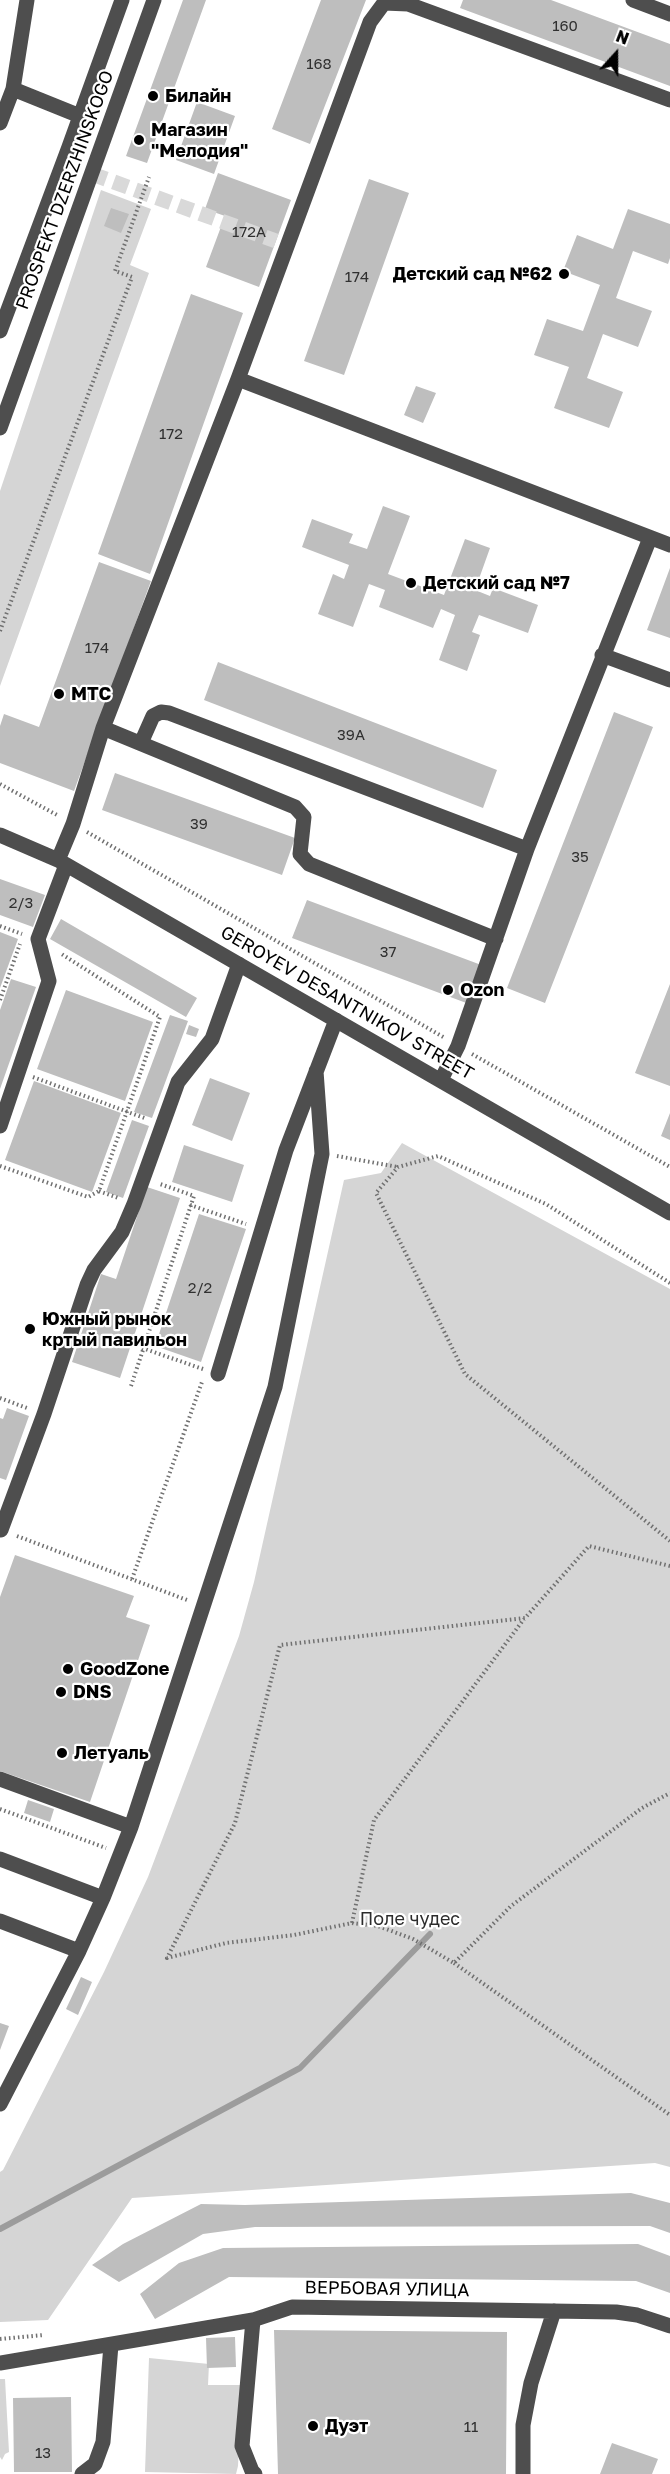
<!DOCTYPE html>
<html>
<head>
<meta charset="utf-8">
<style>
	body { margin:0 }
	#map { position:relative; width:670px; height:2474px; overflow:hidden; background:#fff; font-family:"Golos Text",sans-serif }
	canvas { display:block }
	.north { position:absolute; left:586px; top:24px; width:60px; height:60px; -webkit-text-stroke:4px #fff; paint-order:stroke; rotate:21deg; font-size:16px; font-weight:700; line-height:24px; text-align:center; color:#000 }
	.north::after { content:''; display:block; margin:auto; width:21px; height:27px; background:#000; clip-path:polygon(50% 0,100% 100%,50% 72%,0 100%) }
</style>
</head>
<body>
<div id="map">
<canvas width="670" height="2474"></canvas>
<div class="north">N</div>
</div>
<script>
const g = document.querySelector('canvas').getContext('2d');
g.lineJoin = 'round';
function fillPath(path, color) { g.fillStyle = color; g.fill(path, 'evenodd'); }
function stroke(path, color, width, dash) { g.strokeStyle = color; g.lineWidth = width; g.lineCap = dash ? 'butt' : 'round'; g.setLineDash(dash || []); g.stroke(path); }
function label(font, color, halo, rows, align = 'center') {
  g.font = font + ' "Golos Text",sans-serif'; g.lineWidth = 4.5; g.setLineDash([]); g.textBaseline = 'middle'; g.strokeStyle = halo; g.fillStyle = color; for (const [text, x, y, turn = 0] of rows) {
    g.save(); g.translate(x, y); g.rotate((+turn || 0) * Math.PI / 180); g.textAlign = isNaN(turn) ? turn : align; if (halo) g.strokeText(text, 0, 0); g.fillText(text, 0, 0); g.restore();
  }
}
const green = new Path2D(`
	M101,190l50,19 -21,56 19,8 -149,413v-195z
	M402,1143l268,146v878l-15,-4 -523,35 -84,122 -48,2v-150l3,-2 101,-198 44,-95 91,-241 15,-54 90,-402 37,-7z
	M149,2358l60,6 -1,21h34l-4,81 -2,8 -91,-2z
	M0,2379h5l4,73 -4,2 -3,6 -2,-3z`);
const stream = new Path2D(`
	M0,2229l300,-161 130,-134`);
const building = new Path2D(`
	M183,0h23l-59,163 -21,-7z
	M321,0h45l-56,144 -38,-15z
	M463,0h88l119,44v42l-210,-78z
	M197,102l38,14 -21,58 -38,-14z
	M218,173l73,27 -32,87 -53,-20 19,-51 -20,-7z
	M369,179l40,14 -65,182 -40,-14z
	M111,208l18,6 -8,19 -17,-7z
	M628,209l42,15v34l-2,6 -35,-13 -17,47 36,13 -14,36 -35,-13 -16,44 36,14 -14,36 -55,-20 15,-41 -35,-12 13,-36 36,12 17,-46 -37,-14 14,-36 36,14z
	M191,294l52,19 -93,261 -52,-20z
	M416,386l20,7 -13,30 -19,-8z
	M383,506l27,10 -22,58 56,21 21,-56 25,9 -15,42 15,6 3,-8 45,17 -10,28 -49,-18 -7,17 8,3 -13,36 -28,-11 16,-45 -14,-6 -8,19 -54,-21 6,-17 -16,-6 -16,43 -35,-13 15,-40 11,5 5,-14 -47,-18 10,-28 41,15 -4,9 18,6z
	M99,562l52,19 -77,210 -74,-28v-37l4,-12 35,13z
	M670,568v70l-23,-8z
	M218,662l279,108 -14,38 -279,-108z
	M614,712l39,15 -108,276 -38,-15z
	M115,773l180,65 -13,37 -180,-65z
	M0,879l45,16 -12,32 -33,-12z
	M307,900l177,66 -15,38 -177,-66z
	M61,919l136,79 -11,19 -136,-78z
	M0,932l18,7 -18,49z
	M11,979l25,8 -36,102v-79z
	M670,984v102l-35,-13z
	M66,990l87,32 -28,79 -88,-32z
	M170,1015l18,6 -36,97 -18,-6z
	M189,1025l10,4 -3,8 -10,-3z
	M210,1078l40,15 -18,48 -40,-16z
	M34,1081l87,32 -29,79 -87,-32z
	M670,1113v27l-9,-4z
	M132,1120l17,6 -26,72 -17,-6z
	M184,1145l60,20 -12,37 -60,-20z
	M147,1187l33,11 -60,180 -48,-16 29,-88 15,5z
	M199,1214l47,15 -45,133 -46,-16z
	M7,1408l22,8 -23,64 -6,-2v-60l3,1z
	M15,1555l119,41 -8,21 24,8 -60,177 -90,-31v-174z
	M28,1800l26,9 -4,13 -26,-9z
	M81,1977l11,5 -14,33 -12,-6z
	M0,2023l9,3 -9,24z
	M631,2193l39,10v30l-20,-7 -395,1 -52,7 -84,48 -27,-17 31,-21 78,-40 44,1z
	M638,2244l32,12v37l-34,-12 -407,-4 -74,42 -15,-25 39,-31 44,-15z
	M274,2330l233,2 -1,142h-228z
	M235,2337l1,30 -29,1 -1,-30z
	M71,2397l1,75h-58l-1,-74z
	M612,2443l46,16 -6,15h-52z`);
const minorTunnel = new Path2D(`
	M92,174l184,67`);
const path = new Path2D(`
	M0,631l132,-354 -17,-6 34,-94
	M0,784l57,31
	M87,832l358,206
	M0,926l22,8
	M0,1000l20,-56
	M472,1054l198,113
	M33,1077l114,42
	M337,1156l61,11
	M0,1166l88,31 11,-6 61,-174 -100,-64
	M99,1191l19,7
	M190,1205l56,19
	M670,1283l-124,-79 -108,-48 -40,11 -22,26 89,181 205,167
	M142,1348l61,21
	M131,1386l63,-190 -34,-12
	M0,1398l27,10
	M17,1536l170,64
	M670,1566l-81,-20 -64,72 -245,27 -45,178 -68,135 59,-15 68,-8 58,-12 26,3 35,13 41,24 57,-57 131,-98 28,-15
	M132,1579l70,-197
	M0,1809l106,39
	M352,1923l22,-103 150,-201
	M454,1963l216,152
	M0,2339l44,-4`);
const minor = new Path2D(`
	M27,0l-14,89 67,27
	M633,0l37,14
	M0,123l13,-34
	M0,331l69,-184 53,-147
	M238,379l432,166
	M0,428l154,-428
	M602,655l68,25
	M103,728l192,79 9,10 -4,37 9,10 187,75
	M141,743l12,-27 8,-4 8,1 358,136
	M0,835l58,25 612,353
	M58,860l15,-36 30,-96 135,-349 132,-357 14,-19 24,1 262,96
	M441,1080l17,-34 69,-197 123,-311
	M0,1126l49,-145 -11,-42 28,-74
	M218,1374l68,-224 50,-130
	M1,1530l43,-116 43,-129 7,-15 28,-38 12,-28 44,-122 34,-43 27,-75
	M0,1779l131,48
	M0,1859l103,39 28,-71 144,-440 47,-233 -6,-83
	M0,1921l79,30
	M0,2104l79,-153 24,-53
	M253,2320l-11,126 10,25 3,3
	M0,2363l253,-43 39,-13 324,5 21,3 33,11
	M82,2474l13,-10 8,-22 8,-97
	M523,2474v-49l8,-42 23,-72`);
const markers = [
	[153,96,6,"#000"],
	[139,140,6,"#000"],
	[564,274,6,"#000"],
	[411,583,6,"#000"],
	[59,694,6,"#000"],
	[448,990,6,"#000"],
	[30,1329,6,"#000"],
	[68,1669,6,"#000"],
	[61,1692,6,"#000"],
	[62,1753,6,"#000"],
	[313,2426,6,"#000"]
];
const numberNames = [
	["160",565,26],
	["168",319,64],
	["172А",249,232],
	["174",357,277],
	["172",171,434],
	["174",97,648],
	["39А",351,735],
	["39",199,824],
	["35",580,857],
	["2/3",21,903],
	["37",388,952],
	["2/2",200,1288],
	["11",471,2427],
	["13",43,2453]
];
const poiNames = [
	["Билайн",165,96],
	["Магазин",151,130],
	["\"Мелодия\"",151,151],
	["Детский сад №62",552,274,"right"],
	["Детский сад №7",423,583],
	["МТС",71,694],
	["Ozon",460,990],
	["Южный рынок",42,1319],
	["кртый павильон",42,1340],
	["GoodZone",80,1669],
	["DNS",73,1692],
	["Летуаль",74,1753],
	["Дуэт",325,2426]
];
const streetNames = [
	["PROSPEKT DZERZHINSKOGO",65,190,-70],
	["GEROYEV DESANTNIKOV STREET",347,1003,30],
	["ВЕРБОВАЯ УЛИЦА",387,2289,1]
];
const parkNames = [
	["Поле чудес",410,1919]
];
fillPath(green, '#d5d5d5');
stroke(stream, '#9c9c9c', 6);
fillPath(building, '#bebebe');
stroke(minorTunnel, '#d9d9d9', 15, [15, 8]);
stroke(path, '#707070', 4, [1.5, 3]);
stroke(minor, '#4e4e4e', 15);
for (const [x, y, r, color] of markers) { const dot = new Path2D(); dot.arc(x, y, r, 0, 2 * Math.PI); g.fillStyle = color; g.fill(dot); stroke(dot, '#fff', 2); }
label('15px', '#303030', null, numberNames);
label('bold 18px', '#000', '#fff', poiNames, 'left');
label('18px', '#000', '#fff', streetNames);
label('18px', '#2c2c2c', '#fff', parkNames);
</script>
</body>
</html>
